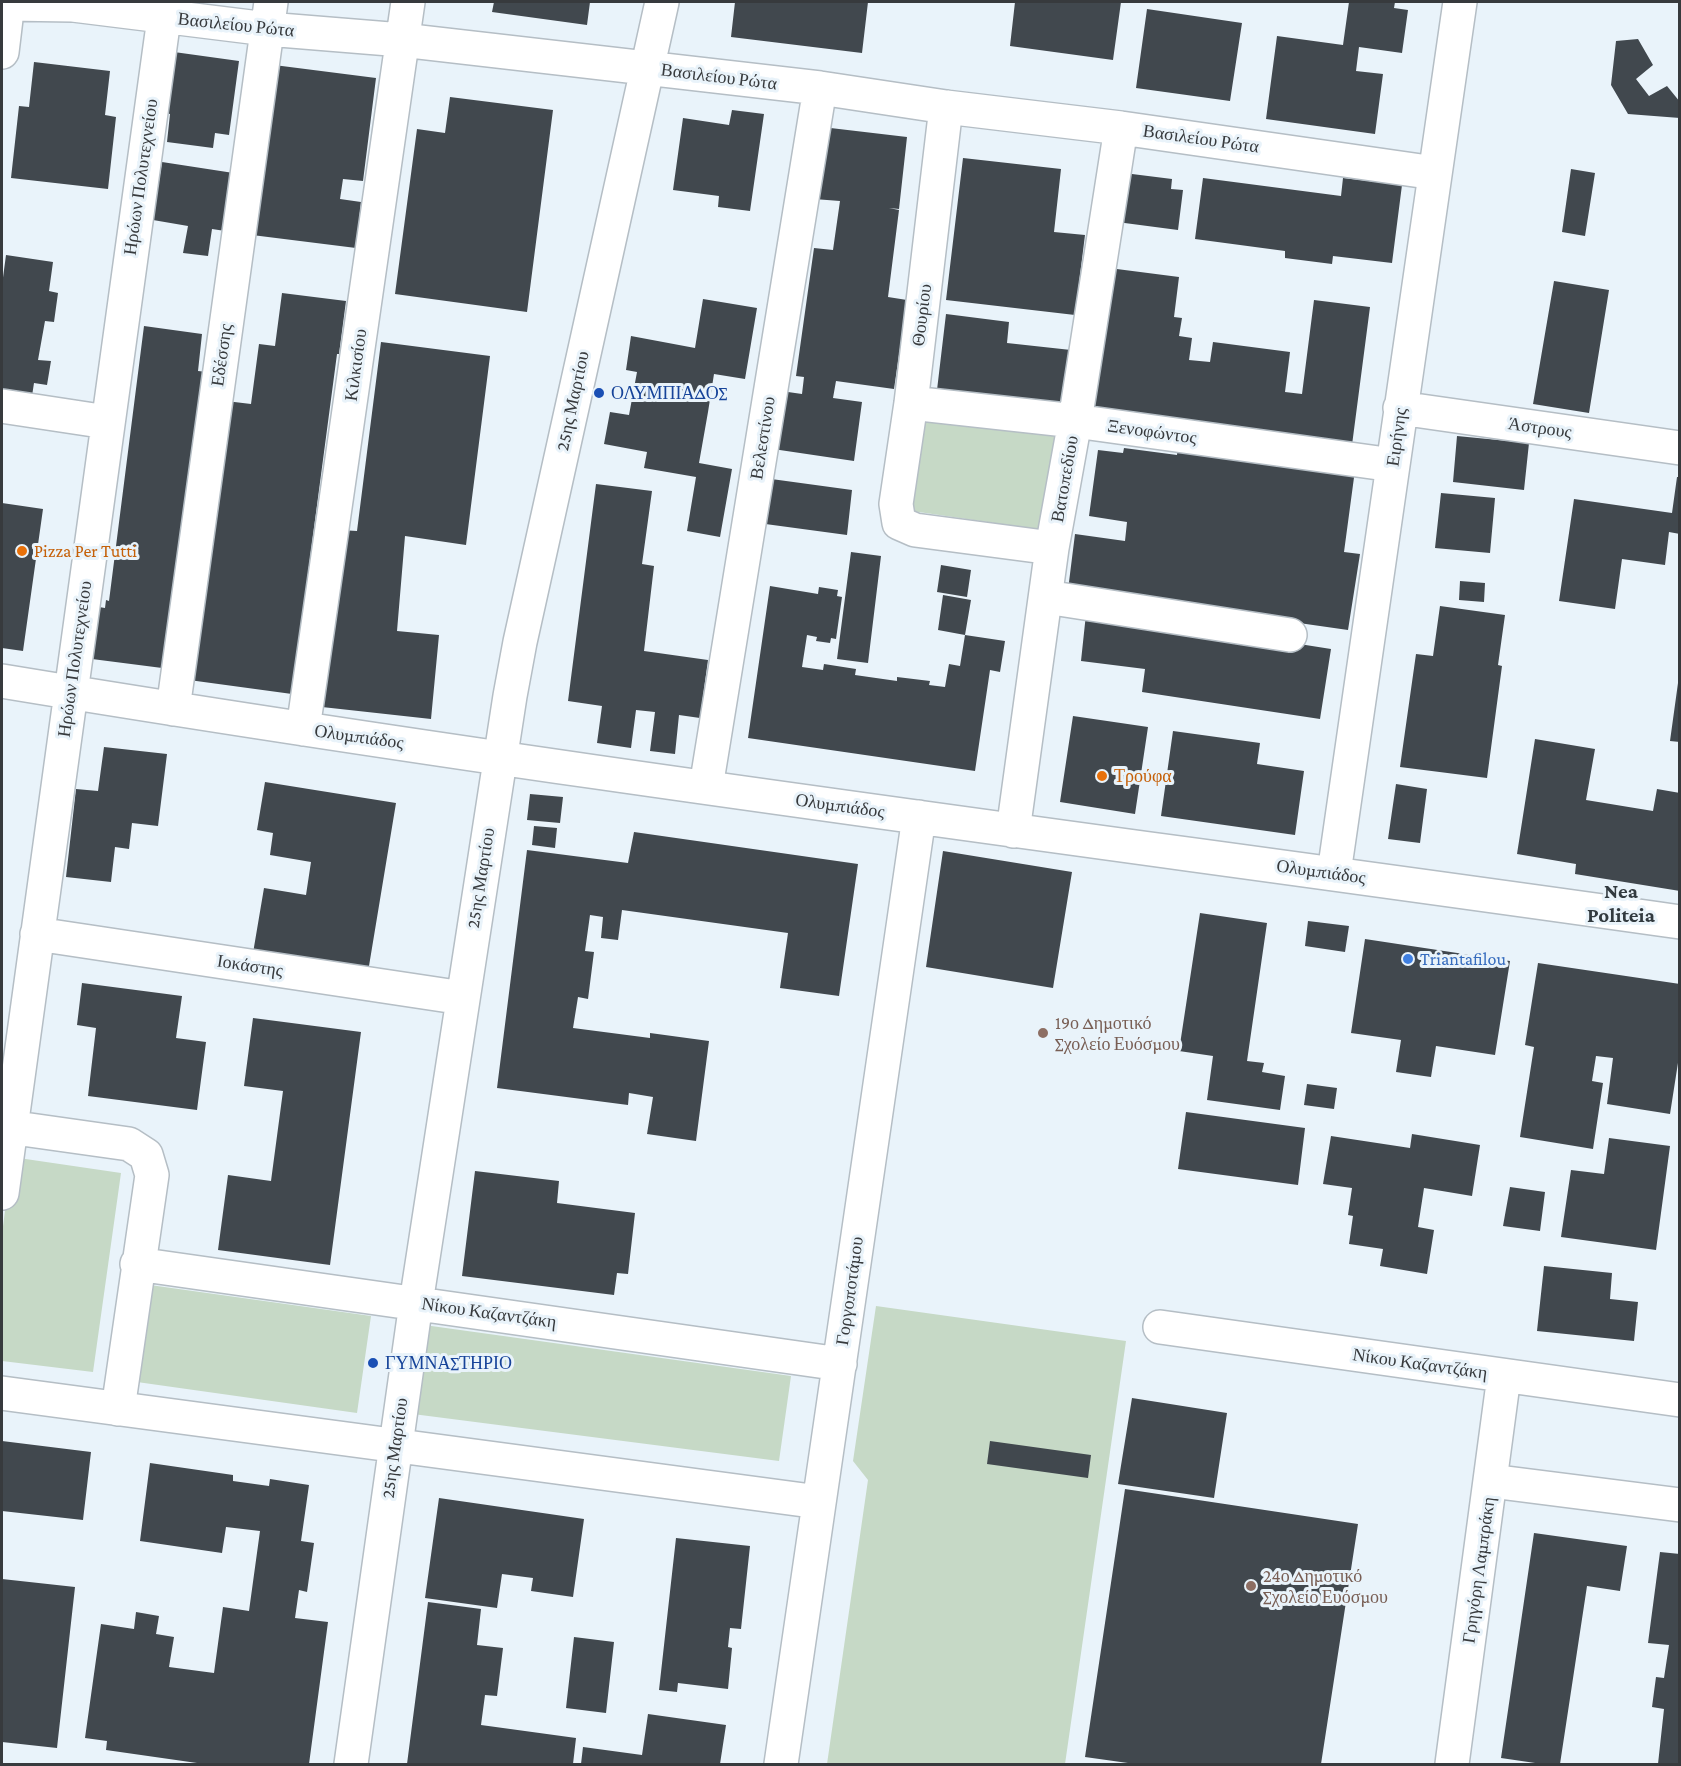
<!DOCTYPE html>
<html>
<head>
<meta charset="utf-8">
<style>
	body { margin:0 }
	#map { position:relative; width:1681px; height:1766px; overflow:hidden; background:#e9f3fa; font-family:"Crimson Pro",serif }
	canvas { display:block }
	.frame { position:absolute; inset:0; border:3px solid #373a3d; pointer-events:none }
</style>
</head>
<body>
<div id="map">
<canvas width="1681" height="1766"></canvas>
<div class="frame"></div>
</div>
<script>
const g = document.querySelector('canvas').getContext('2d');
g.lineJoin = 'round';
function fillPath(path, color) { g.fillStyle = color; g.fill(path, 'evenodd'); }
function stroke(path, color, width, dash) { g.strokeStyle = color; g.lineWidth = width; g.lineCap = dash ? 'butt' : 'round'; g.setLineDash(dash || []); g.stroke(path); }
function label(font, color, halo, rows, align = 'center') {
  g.font = font + ' "Crimson Pro",serif'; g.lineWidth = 6; g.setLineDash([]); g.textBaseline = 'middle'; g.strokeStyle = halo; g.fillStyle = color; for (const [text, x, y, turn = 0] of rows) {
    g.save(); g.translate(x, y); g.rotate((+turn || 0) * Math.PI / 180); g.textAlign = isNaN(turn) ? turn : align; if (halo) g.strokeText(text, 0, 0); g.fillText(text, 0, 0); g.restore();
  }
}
const green = new Path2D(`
	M919,414l137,22 -14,94 -137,-20z
	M12,1157l109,16 -28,199 -91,-11v-127z
	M150,1285l221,31 -14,97 -220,-31z
	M876,1306l250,35 -61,423h-238l41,-284 -15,-19z
	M417,1324l374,52 -12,85 -374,-48z`);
const building = new Path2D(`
	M494,2h96l-3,23 -95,-13z
	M735,2h133l-6,51 -131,-16z
	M1015,2h106l-8,58 -103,-14z
	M1349,2h46l-1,6 14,2 -6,43 -43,-6 -3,24 27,3 -8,60 -109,-15 11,-83 66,9z
	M1147,9l95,14 -12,78 -94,-13z
	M1638,39l15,26 -17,14 13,17 18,-10 13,16v16l-52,-4 -17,-29 5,-44z
	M174,52l65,9 -10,74 -14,-2 -2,15 -46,-6 3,-28 -4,-1z
	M34,62l76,9 -5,44 11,2 -8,72 -97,-11 8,-72 10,1z
	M274,65l102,13 -13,103 -20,-2 -3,20 21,3 -5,46 -104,-13z
	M450,97l103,13 -26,202 -132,-18 22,-165 28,4z
	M732,110l32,4 -14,97 -32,-4 1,-11 -46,-6 10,-72 46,7z
	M822,127l85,10 -8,72 -10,-1 10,2 -11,87 19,3 -13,89 -58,-8 -3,17 29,4 -8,59 -81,-12 8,-58 21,3 2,-17 -8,-1 18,-128 19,2 7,-49 -26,-2z
	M963,158l98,11 -7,63 31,3 -10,80 -129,-15z
	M162,162l78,12 -8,58 -20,-3 -4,27 -25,-3 5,-27 -35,-6z
	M1571,169l24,4 -10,63 -23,-4z
	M1124,173l48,6 -1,10 12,1 -5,40 -61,-8z
	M1203,178l138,18 2,-18 59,7 -10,78 -59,-7 -1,8 -47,-6v-7l-90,-12z
	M6,255l47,7 -4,29 9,2 -4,29 -9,-1 -7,39 13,1 -4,24 -13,-2 -2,13 -30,-5v-106z
	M1109,268l70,9 -5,40 8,1 -3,18 13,2 -3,22 21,2 3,-20 77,10 -5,40 17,2 12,-94 56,7 -18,138 -261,-33z
	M1554,281l55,9 -20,123 -56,-9z
	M282,293l64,8 -7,53h-2l-45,340 -103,-14 37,-279 25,3 8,-60 16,2z
	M703,299l54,9 -12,71 -31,-5 -6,38 -9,51 33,6 -12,68 -33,-6 9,-54 -52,-9 3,-16 -43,-8 6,-32 19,3 8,-43 -11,-2 5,-34 64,12z
	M946,314l63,8 -2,21 64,7 -7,55 -127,-15z
	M144,326l58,8 -4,37 9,1 -37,297 -78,-10 7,-52 6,1 1,-8 3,1z
	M381,342l109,14 -24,189 -61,-9 -8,95 42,4 -8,84 -109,-12 18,-177 17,1z
	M1457,436l72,7 -5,47 -71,-8z
	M1178,445l177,25 -11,82 16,2 -12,76 -280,-40 7,-56 50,7 2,-19 -38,-6 9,-66 25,3 1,-5 53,7z
	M1677,477h3v57l-11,-2 -4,33 -43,-6 -7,50 -56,-8 15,-102 98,14z
	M764,478l88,12 -5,45 -89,-12z
	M596,484l56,7 -10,73 12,2 -10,85 64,9 -8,58 -21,-3 -4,39 -25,-3 5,-39 -19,-2 -5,38 -34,-5 5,-37 -34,-5z
	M1441,493l54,5 -5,55 -55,-5z
	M2,503l41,6 -20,142 -21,-3z
	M851,552l30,4 -13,107 -31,-4z
	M941,565l30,5 -4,27 -30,-5z
	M1460,581l25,2 -1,19 -25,-2z
	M770,586l48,8 1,-7 19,3 -1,6 5,1 -6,42 -5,-1 -1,5 -14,-2 1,-4 -10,-2 -5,32 21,3 1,-6 32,5 -1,6 42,6v-4l33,4 -1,4 16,2 4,-23 11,2 5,-31 40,6 -5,31 -10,-2 -15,101 -227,-33z
	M943,595l28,5 -6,35 -27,-5z
	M1440,606l65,9 -7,50 4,1 -15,112 -87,-11 16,-113 17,2z
	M1086,614l131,17 114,18 -11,70 -178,-27 3,-23 -64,-8z
	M1678,683h2v59l-10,-1z
	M1073,716l75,11 -13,87 -75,-12z
	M1173,731l87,12 -3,21 47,7 -9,64 -134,-19z
	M1535,739l60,10 -9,51 67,11 4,-22 23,4v98l-105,-17 1,-10 -59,-10z
	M104,747l63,7 -9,72 -26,-3 -3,26 -14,-2 -4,35 -45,-5 10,-88 22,2z
	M265,782l131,21 -28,169 -115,-19 11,-65 42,7 5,-33 -41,-7 3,-22 -16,-3z
	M1396,784l31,5 -7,54 -32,-4z
	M530,794l33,3 -3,26 -33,-3z
	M534,826l23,2 -2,20 -23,-3z
	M634,832l224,32 -19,132 -59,-8 8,-55 -166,-23 -4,30 -17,-2 2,-21 -13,-2 -5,36 9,1 -6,47 -10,-2 -5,31 77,10v-5l59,8 -13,100 -49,-7 6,-37 -24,-4 -1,12 -131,-17 30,-238 101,13z
	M943,851l129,21 -19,116 -127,-21z
	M1200,913l67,10 -20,138 17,2 -2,9 23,4 -5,34 -73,-10 6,-44 -34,-5z
	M1308,921l41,5 -4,26 -40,-6z
	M1365,939l145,22 -15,94 -59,-9 -5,31 -35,-5 5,-32 -50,-7z
	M1538,963l142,21v66l-10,64 -63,-10 6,-46 -17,-2 -4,25 11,2 -10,66 -73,-12 14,-90 -9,-2z
	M82,983l100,13 -6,42 30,4 -9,68 -109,-14 8,-68 -19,-3z
	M253,1018l108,14 -31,233 -112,-15 10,-75 43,6 12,-90 -39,-5z
	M1307,1084l30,4 -3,21 -30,-4z
	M1186,1112l119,16 -7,57 -120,-16z
	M1412,1134l68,11 -8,51 -48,-8 -6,39 16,3 -7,44 -47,-8 3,-17 -34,-5 4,-28 -5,-1 4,-27 -29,-4 8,-48 79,12z
	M1609,1138l61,8 -14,104 -95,-13 10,-67 33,4z
	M475,1171l84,10 -2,22 78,10 -7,61 -11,-1 -3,22 -152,-19z
	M1510,1187l35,5 -5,39 -37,-5z
	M1544,1266l68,7 -2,26 28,3 -4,39 -97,-10z
	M1132,1398l95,15 -13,85 -96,-14z
	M2,1441l89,11 -8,68 -81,-9z
	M990,1441l101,14 -3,23 -101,-14z
	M150,1463l83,12v6l36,5 1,-7 39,6 -8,56 13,2 -7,49 -8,-2 -4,28 33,4 -19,142h-113l1,-1 -91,-13 1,-9 -22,-3 16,-114 33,5 2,-17 23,4 -3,18 18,3 -5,30 45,6 9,-66 26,4 11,-80 -34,-4 -4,26 -82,-12z
	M1125,1489l233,35 -37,240h-186l-50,-7z
	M439,1498l145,21 -11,78 -42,-6 2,-13 -31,-4 -5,34 -72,-10z
	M1534,1533l93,13 -7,45 -33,-5 -27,178h-18l-41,-6z
	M676,1538l74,8 -9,83 -11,-1 -2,19 4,1 -4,41 -50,-6 -1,9 -18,-2z
	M1660,1552l20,2v210h-22l6,-55 -12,-2 4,-30 8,1 5,-33 -21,-2z
	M2,1579l73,8 -18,161 -55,-6z
	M428,1602l53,7 -4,36 26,3 -6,48 -12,-1 -4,30 95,13 -3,26h-166z
	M574,1637l40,5 -8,71 -40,-5z
	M648,1714l78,11 -6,39h-139l2,-17 59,8z`);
const minor = new Path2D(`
	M2,7l5,-3 66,1 194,24 135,11 418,48 126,19 175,21 314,45
	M2,52l6,-50
	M946,107l-35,296 -15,101 3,19 16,7 137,18
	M911,403l164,18 318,44
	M2,406l105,16
	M1400,408l280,40
	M1046,597l244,38
	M2,681c557,92 1118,162 1678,241
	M173,709l98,-707
	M303,729l105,-727
	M706,787l114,-699
	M1013,831l39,-283 23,-127 46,-293
	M1334,873l126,-871
	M37,934l426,64
	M2,1126l127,18 17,11 6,20 -34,234
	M2,1193l162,-1175
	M137,1264l703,100
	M1160,1327l520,73
	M2,1393l817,109
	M1491,1481l189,24
	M351,1764l65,-461 94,-607 10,-54 142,-640
	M781,1764l138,-947
	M1452,1764l52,-388`);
const markers = [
	[599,393,6,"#1a4fb4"],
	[22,551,6,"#e8710a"],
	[1102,776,6,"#e8710a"],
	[1408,959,6,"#3f7fe0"],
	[1043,1033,6,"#8d6e63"],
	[373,1363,6,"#1a4fb4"],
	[1251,1586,6,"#8d6e63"]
];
const streetNames = [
	["Βασιλείου Ρώτα",236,25,6],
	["Βασιλείου Ρώτα",719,77,7],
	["Βασιλείου Ρώτα",1201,139,8],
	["Ηρώων Πολυτεχνείου",141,177,-82],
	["Θουρίου",922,315,-83],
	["Εδέσσης",222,355,-82],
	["Κιλκισίου",356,365,-82],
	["25ης Μαρτίου",573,401,-78],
	["Άστρους",1540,428,8],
	["Ξενοφώντος",1152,432,8],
	["Ειρήνης",1397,437,-82],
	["Βελεστίνου",763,438,-81],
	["Βατοπεδίου",1065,479,-80],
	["Ηρώων Πολυτεχνείου",75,659,-82],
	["Ολυμπιάδος",359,737,8],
	["Ολυμπιάδος",840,806,8],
	["Ολυμπιάδος",1321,872,8],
	["25ης Μαρτίου",481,878,-81],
	["Ιοκάστης",250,966,9],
	["Γοργοποτάμου",850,1291,-82],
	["Νίκου Καζαντζάκη",489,1313,8],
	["Νίκου Καζαντζάκη",1420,1364,8],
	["25ης Μαρτίου",395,1448,-82],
	["Γρηγόρη Λαμπράκη",1479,1570,-82]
];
const transitNames = [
	["ΟΛΥΜΠΙΑΔΟΣ",611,393],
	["ΓΥΜΝΑΣΤΗΡΙΟ",385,1363]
];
const foodNames = [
	["Pizza Per Tutti",34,551],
	["Τρούφα",1114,776]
];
const shopNames = [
	["Triantafilou",1420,959]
];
const educationNames = [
	["19ο Δημοτικό",1055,1023],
	["Σχολείο Ευόσμου",1055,1044],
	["24ο Δημοτικό",1263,1576],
	["Σχολείο Ευόσμου",1263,1597]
];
const quarterNames = [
	["Nea",1621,892],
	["Politeia",1621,916]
];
fillPath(green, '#c6d9c6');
fillPath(building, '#41484e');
stroke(minor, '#b5bec5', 36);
stroke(minor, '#fff', 33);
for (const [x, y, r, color] of markers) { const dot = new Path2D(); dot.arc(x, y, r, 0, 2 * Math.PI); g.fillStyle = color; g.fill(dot); stroke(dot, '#e9f3fa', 2); }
label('18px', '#373a3d', '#e9f3fa', streetNames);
label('18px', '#164399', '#e9f3fa', transitNames, 'left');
label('18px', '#c56008', '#e9f3fa', foodNames, 'left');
label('18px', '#366cbe', '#e9f3fa', shopNames, 'left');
label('18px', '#785e54', '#e9f3fa', educationNames, 'left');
label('bold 21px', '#323a3f', '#e9f3fa', quarterNames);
</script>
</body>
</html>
